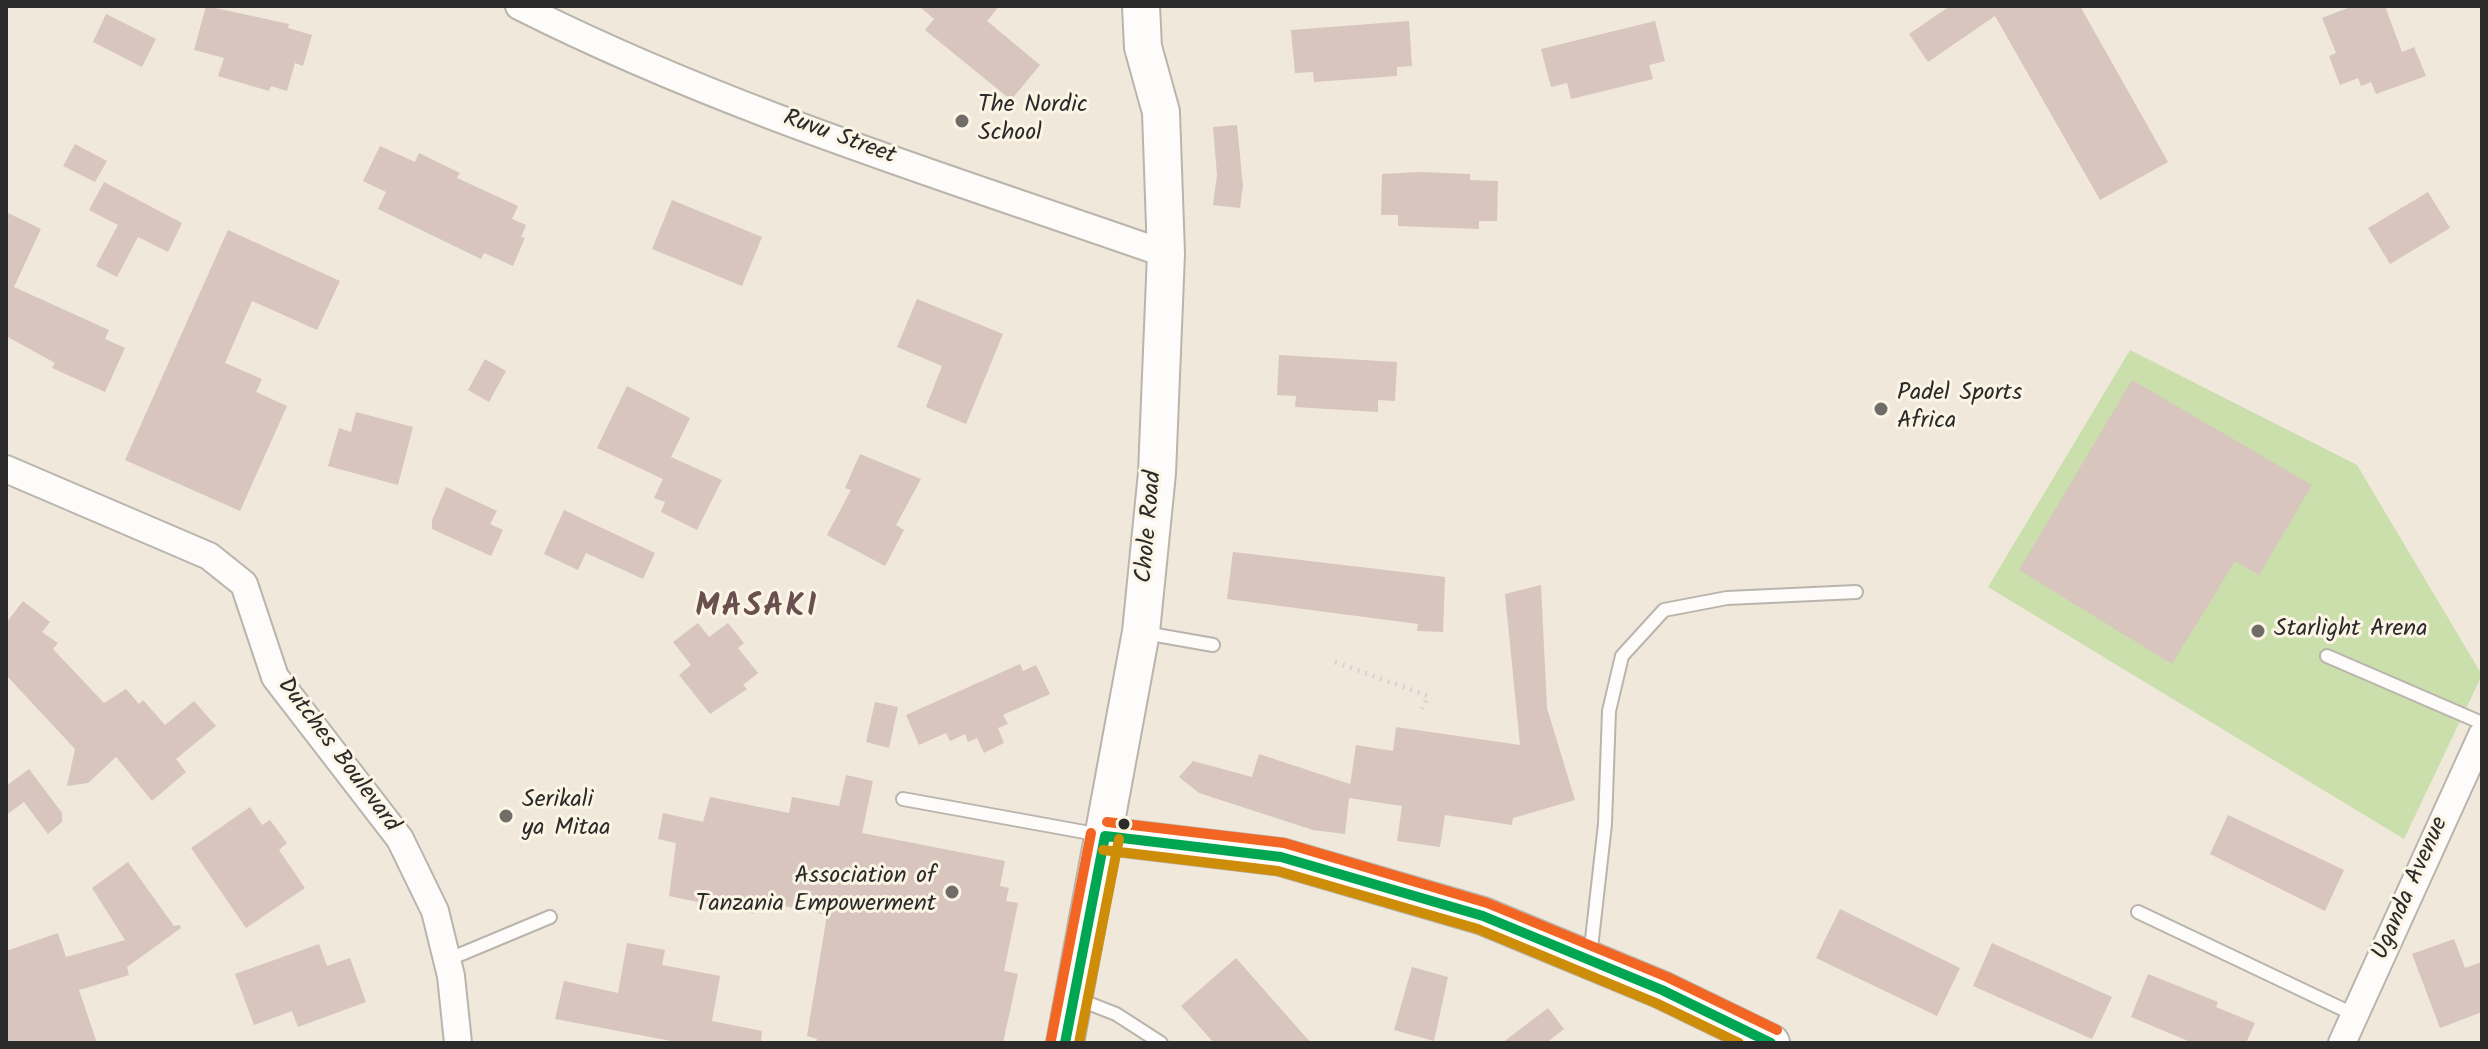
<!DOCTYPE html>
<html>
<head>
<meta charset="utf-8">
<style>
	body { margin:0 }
	#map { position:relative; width:2488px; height:1049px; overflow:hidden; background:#f0e8db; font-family:Kalam,sans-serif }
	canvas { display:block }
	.frame { position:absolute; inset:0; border:8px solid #2b2b2b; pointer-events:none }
</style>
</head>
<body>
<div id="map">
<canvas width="2488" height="1049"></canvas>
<div class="frame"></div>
</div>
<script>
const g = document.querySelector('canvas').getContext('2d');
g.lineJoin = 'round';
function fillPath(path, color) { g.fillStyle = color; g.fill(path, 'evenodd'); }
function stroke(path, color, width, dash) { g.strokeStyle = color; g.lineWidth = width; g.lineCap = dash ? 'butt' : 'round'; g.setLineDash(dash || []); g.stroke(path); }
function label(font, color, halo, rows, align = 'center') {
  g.font = font + ' Kalam,sans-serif'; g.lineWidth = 6; g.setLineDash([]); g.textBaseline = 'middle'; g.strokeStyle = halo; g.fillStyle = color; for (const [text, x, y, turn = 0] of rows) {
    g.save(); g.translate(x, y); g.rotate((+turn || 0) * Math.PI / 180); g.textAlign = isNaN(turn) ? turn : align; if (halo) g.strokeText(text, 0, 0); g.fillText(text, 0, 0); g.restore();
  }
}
const green = new Path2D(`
	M2130,350l227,115 125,210 -78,164 -416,-252z`);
const building = new Path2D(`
	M206,6l83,18 -1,4 24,7 -9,31 -8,-3 -8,28 -16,-5 -2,5 -51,-15 6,-18 -30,-8z
	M919,6h80l-12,15 53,44 -29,35 -86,-70 9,-11z
	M1950,6h130l88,156 -68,38 -105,-184 -67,46 -19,-28z
	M2353,6h32l17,46 12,-5 12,29 -50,18 -5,-12 -10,4 -3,-8 -18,7 -11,-29 7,-3 -14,-35z
	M106,14l50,25 -14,28 -49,-25z
	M1409,21l3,45 -15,1v9l-83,6 -1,-10 -18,1 -4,-43z
	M1655,21l10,40 -16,4 4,14 -82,20 -4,-16 -16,4 -10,-38z
	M1237,125l6,61 -3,22 -27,-3 4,-30 -4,-48z
	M75,144l32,17 -12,21 -32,-16z
	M380,146l35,16 4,-9 41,20 -3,5 61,28 -6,13 14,6 -5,12 4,1 -12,28 -29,-13 -3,6 -103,-50 8,-17 -23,-11z
	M1419,172l51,2v6l28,1 -1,40h-18v8l-81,-3v-11h-17l1,-41z
	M104,182l78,41 -14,29 -30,-15 -21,40 -21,-11 22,-41 -29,-15z
	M2428,192l22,36 -60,36 -22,-36z
	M672,200l90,37 -20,49 -90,-37z
	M6,212l35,17 -27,58 95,43 -4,9 20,9 -20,44 -53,-24 3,-5 -49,-27z
	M228,230l112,51 -23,49 -65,-29 -27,62 37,16 -6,13 31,14 -47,105 -115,-51z
	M917,299l86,35 -37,90 -40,-17 16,-41 -45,-19z
	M1279,355l118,7 -2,39 -17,-1v12l-83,-5 1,-11 -19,-1z
	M485,359l21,12 -17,31 -21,-12z
	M2132,380l180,105 -53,90 -24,-14 -63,103 -153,-94z
	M627,386l63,32 -19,39 51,23 -25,50 -36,-18 4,-10 -11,-4 9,-19 -66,-31z
	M356,412l57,15 -15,58 -70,-19 11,-38 12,4z
	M860,454l61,25 -25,46 8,5 -19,36 -58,-31 24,-45 -6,-2z
	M446,487l51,24 -7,13 13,6 -12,26 -59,-27v-9z
	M564,510l91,43 -12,26 -57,-26 -8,17 -34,-16z
	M1233,552l212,25 -2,55 -26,-1 1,-7 -191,-25z
	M1541,585l6,123 28,92 -62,18 -1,7 -67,-10 -5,32 -43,-6 5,-35 -53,-8 -4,36 -32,-4 -114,-37 -20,-16 14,-16 59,16 7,-23 91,30 -1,9 7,-48 37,6 3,-24 124,18 -15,-151z
	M23,601l27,21 -8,10 16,11 -5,6 51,54 22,-14 13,15 4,-4 22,25 29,-24 22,25 -40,33 10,13 -34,29 -36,-44 -28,26 -21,3 8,-37 -69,-74v-52z
	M698,623l11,14 19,-14 16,20 -6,5 20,25 -15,12 4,4 -37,25 -31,-39 12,-10 -18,-23z
	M1020,664l3,7 13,-6 14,29 -47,21 5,9 -10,4 6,15 -20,10 -7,-15 -9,4 -3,-8 -15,7 -4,-8 -27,12 -13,-30z
	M875,702l23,5 -9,41 -23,-6z
	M29,769l33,44v9l-14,12 -24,-32 -18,13v-29z
	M846,775l27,6 -11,52 143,28 -5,25 9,2 -3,13 12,2 -14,68 14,3 -15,69h-187l1,-4 -10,-3 20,-121 -70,-15 -3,14 -85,-18 7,-53 -18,-4 5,-26 40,9 7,-25 79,16 3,-16 47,9z
	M250,807l12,18 8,-5 17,23 -8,7 26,38 -59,40 -55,-80z
	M2228,815l116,55 -19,41 -115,-57z
	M128,862l46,64 6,-1 1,3 -54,39 2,8 -50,15 18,53h-91v-92l52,-18 8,24 59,-17 -33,-52z
	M1840,909l120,59 -23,48 -121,-58z
	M2454,939l11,29 17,-6v50l-42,16 -28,-74z
	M627,943l38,7 -3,15 58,11 -8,45 50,10 -1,12h-79l-127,-24 9,-38 54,12z
	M1992,943l120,54 -20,42 -119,-53z
	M319,944l8,22 23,-8 16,44 -68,25 -6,-16 -38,14 -19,-51z
	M1236,958l75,85h-97l-33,-37z
	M1412,967l36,10 -14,64 -40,-11z
	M2148,974l70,28 -2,5 39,16 -9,20h-53l-62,-26z
	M1548,1008l16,21 -18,14h-44z`);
const path = new Path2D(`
	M1335,662l93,34 -6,13`);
const lane = new Path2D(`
	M1145,633l68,12
	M2327,656l155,67
	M903,799l198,36
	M2138,912l217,103
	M1590,957l15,-133 4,-113 13,-55 42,-46 63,-12 129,-6
	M447,960l103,-43
	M1075,998l41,16 45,29`);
const street = new Path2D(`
	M519,6c206,104 430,172 647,248
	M6,469l203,87 35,28 31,93 125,162 35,72 16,65 7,67
	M2342,1043l140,-308`);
const secondary = new Path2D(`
	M1105,836l176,21 202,59 179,74 109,53
	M1065,1043l76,-411 16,-159 9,-219 -5,-142 -18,-65 -2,-41`);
const bus1 = new Path2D(`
	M1105,836l176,21 202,59 179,74 109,53
	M1065,1043l40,-207`);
const bus2 = new Path2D(`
	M1103,850l175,21 200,58 178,74 83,40
	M1079,1043l40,-204`);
const bus3 = new Path2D(`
	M1107,822l177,21 203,60 180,74 110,53
	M1051,1040l40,-207`);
const markers = [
	[962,121,8,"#706d69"],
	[1881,409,8,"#706d69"],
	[2258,631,8,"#706d69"],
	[506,816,8,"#706d69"],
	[1124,824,7,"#2b2b2b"],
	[952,892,8,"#706d69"]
];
const poiNames = [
	["The Nordic",978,107],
	["School",978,135],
	["Padel Sports",1897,395],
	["Africa",1897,423],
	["Starlight Arena",2274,631],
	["Serikali",522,802],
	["ya Mitaa",522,830],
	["Association of",936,878,"right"],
	["Tanzania Empowerment",936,906,"right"]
];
const streetNames = [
	["Ruvu Street",839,139,20],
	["Chole Road",1151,527,-85],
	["Dutches Boulevard",337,756,53],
	["Uganda Avenue",2412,889,-66]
];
const districtNames = [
	["MASAKI",757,610]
];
fillPath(green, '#cadfac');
fillPath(building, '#d7c5be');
stroke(lane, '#b9b4ac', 16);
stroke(street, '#b9b4ac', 30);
stroke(secondary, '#b9b4ac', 40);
stroke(path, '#d6d4d0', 5, [2, 6]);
stroke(lane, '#fdfcfa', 12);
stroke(street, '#fdfcfa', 26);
stroke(secondary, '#fdfcfa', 36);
stroke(bus1, '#00a651', 10);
stroke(bus2, '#ce8d09', 10);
stroke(bus3, '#f26522', 10);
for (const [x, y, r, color] of markers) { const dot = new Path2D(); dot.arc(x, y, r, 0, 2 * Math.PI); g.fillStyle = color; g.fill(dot); stroke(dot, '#fcf5e5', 3); }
label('24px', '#2b2b2b', '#fcf5e5', poiNames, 'left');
label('24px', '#2b2b2b', '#fcf5e5', streetNames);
g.letterSpacing = '2px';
label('bold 32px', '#694f4d', '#fcf5e5', districtNames);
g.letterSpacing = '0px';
</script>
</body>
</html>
